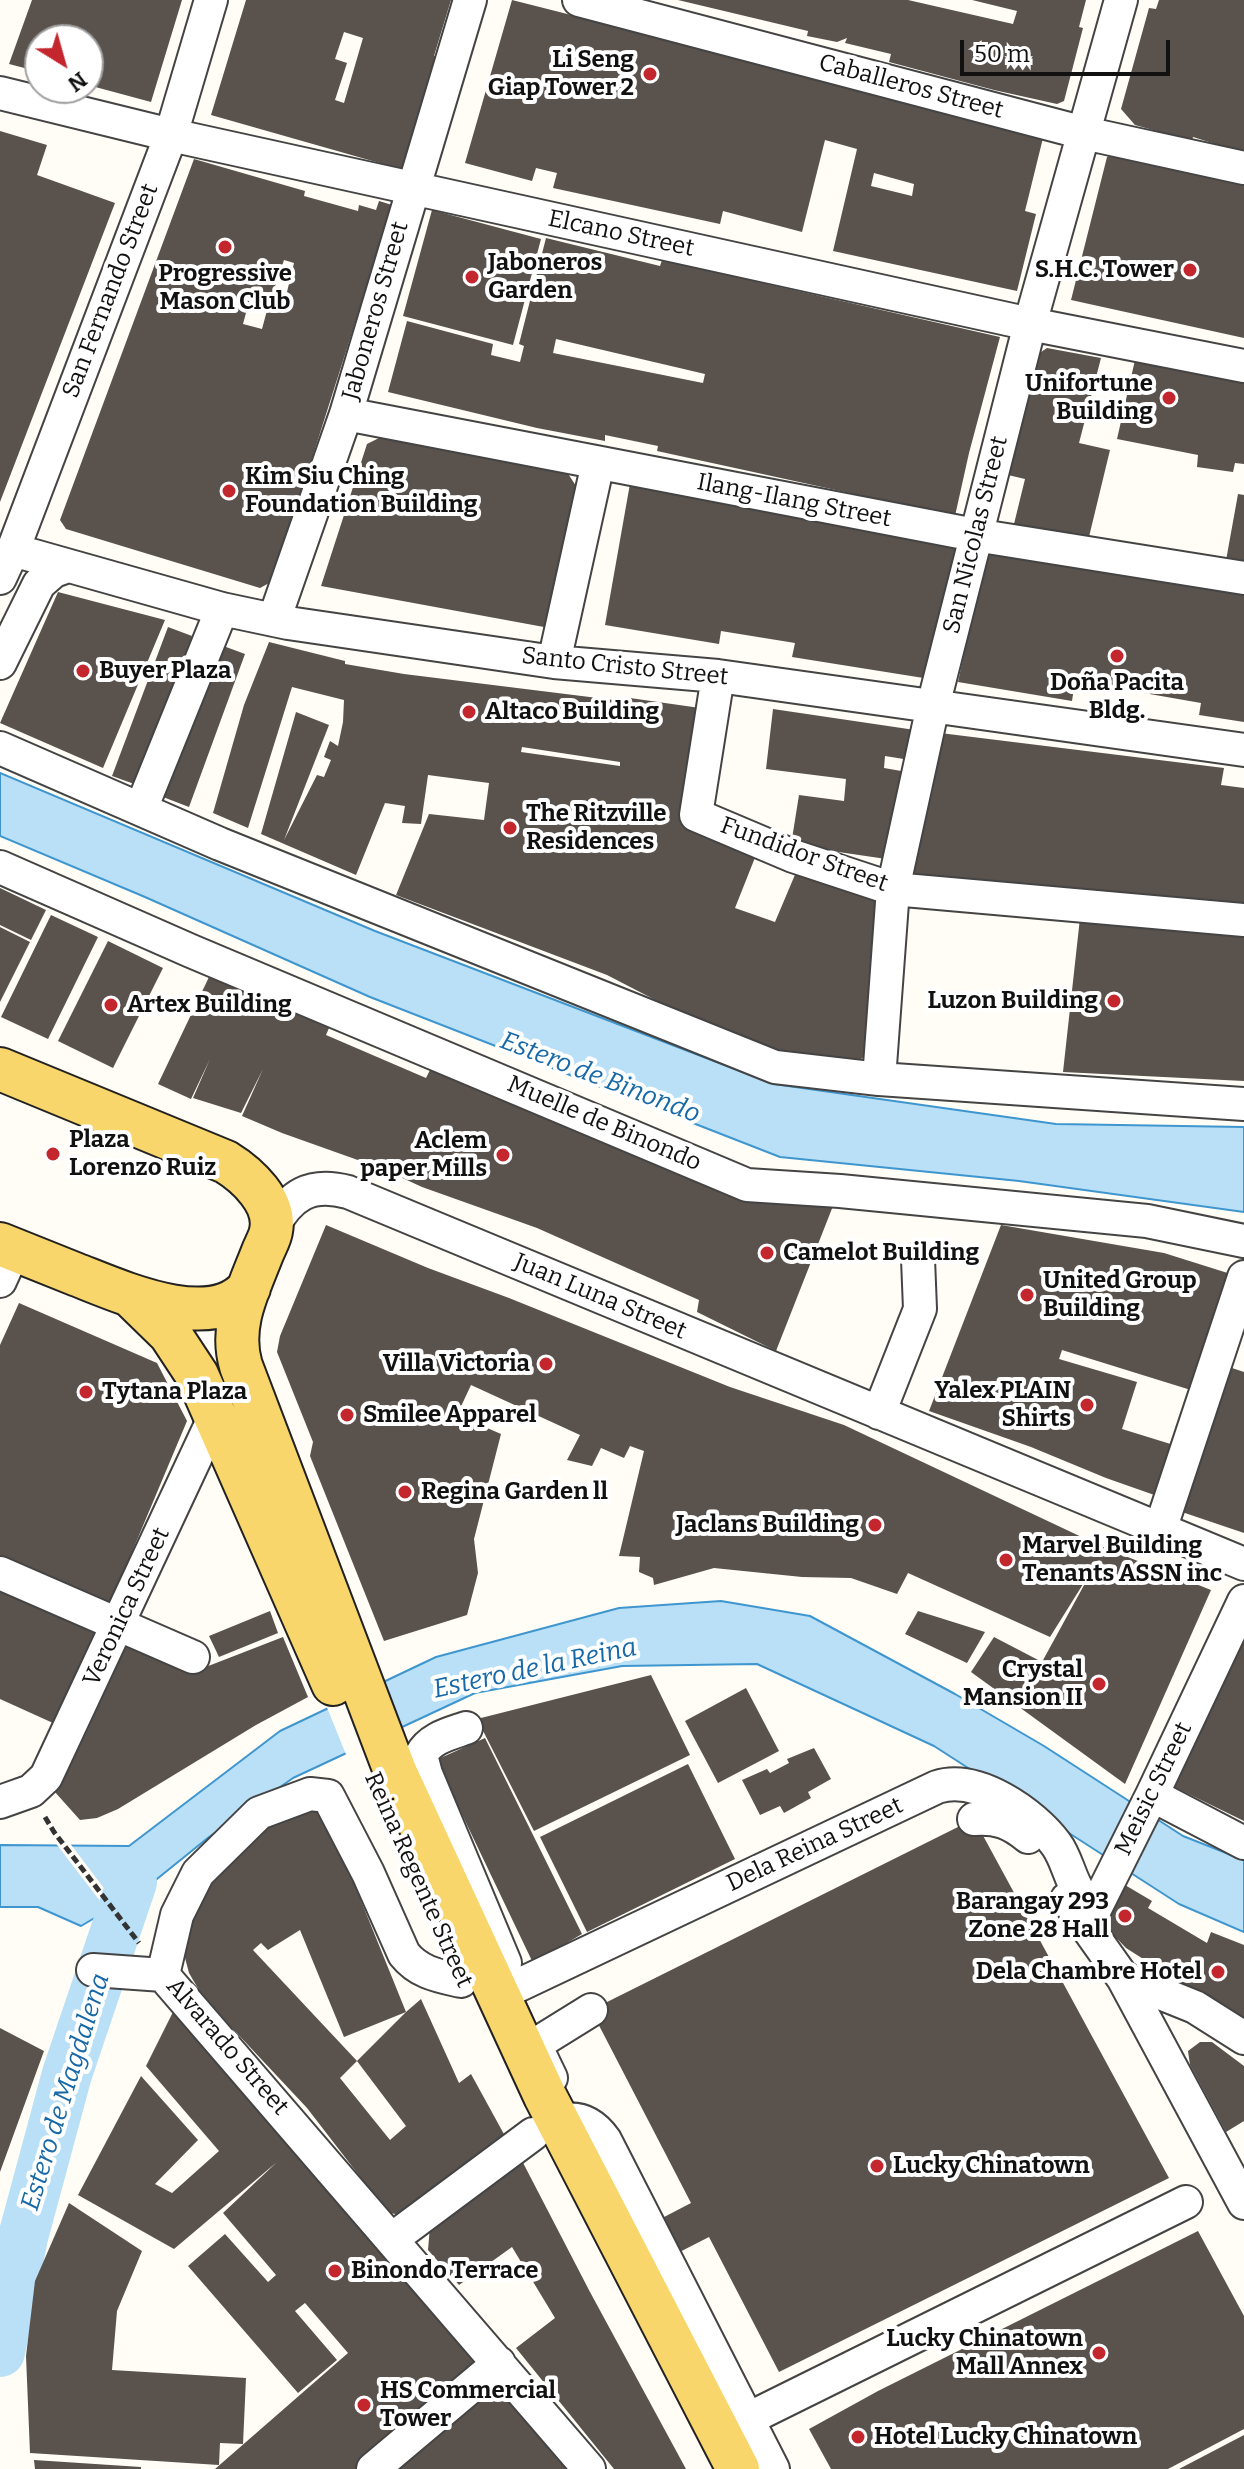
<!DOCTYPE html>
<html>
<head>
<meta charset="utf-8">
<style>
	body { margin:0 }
	#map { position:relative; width:1244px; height:2469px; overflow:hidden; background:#fffdf5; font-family:Bitter,serif }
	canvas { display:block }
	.north { position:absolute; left:24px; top:24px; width:80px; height:80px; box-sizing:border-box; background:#fff; border:2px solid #a0a0a0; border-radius:50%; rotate:143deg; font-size:22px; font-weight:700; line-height:32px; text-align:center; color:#111 }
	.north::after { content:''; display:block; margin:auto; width:28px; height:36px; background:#c4262e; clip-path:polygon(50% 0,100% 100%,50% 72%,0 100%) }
	.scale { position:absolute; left:960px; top:40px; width:210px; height:36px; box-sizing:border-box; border:4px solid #111; border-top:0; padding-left:10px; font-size:24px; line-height:28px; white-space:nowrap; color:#111; -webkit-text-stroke:6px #fff; paint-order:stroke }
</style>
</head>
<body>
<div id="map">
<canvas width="1244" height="2469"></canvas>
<div class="north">N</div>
<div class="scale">50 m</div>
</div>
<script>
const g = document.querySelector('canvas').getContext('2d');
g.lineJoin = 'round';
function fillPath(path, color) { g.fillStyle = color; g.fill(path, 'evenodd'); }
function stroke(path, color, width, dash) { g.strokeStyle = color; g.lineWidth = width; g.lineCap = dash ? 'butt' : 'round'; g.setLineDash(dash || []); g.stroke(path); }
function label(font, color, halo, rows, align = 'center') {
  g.font = font + ' Bitter,serif'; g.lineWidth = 8; g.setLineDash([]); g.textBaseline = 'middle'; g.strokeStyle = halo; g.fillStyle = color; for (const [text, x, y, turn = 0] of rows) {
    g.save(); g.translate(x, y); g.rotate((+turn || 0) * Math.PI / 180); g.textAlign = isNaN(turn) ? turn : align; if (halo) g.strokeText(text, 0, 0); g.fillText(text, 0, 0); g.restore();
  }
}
const water = new Path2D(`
	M0,773l375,158 399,153 282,40 188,3v85l-225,-31 -239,-24 -410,-160 -225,-100 -145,-61z
	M721,1601l89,15 145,78 89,52 139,90 61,24v72l-65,-28 -245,-158 -177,-82 -135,2 -147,27 -182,85 -84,59 -62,50 -66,39 -43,-19h-38v-62l129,1 151,-115 156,-74 183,-49z`);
const pier = new Path2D(`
	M375,1684l21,50 -49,23 -21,-52z
	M54,1841l15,1 50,66 -9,6z`);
const river = new Path2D(`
	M0,2352l23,-115 44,-163 65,-192`);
const building = new Path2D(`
	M32,0h150l-31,102 -63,-17v-45h-48v32l-31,-8z
	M246,0h205l-17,56 6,2 -36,112 -193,-55zM344,32l19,6 -19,65 -9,-3 12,-37 -12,-4z
	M512,0l146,37 2,-6 383,107 -18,73 11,3 -19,77 -184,-40 24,-102 -32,-9 -23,92 -79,-21 -3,13 -167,-36 4,-15 -21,-5 -4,13 -67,-18zM874,173l40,11 -2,12 -41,-10z
	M678,0h230l105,24 4,-13 -45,-11h114l-7,27 4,1 -19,73 -7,3 -63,-14 -105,-28 2,-8 -46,-11 2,-5 -10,4 -30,-6 1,-5z
	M1159,0h85v150l-16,-2 -35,-11 -1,4 -57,-16 -14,-16 28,-101 7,1z
	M0,131l47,14 -10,30 78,28 -115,299z
	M1116,152l128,27v159l-173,-38 36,-143z
	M194,159l111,32 -1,5 54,15 1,-6 17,5 3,-9 23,7 -10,32 -10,-2 -109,343 -13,7 -194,-59 -6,-9zM284,260l10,3 -8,33 -13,-4zM250,298l19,5 -7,26 -19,-5z
	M432,210l109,29 -28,106 -110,-29z
	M546,238l114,28 2,-6 338,77 -31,116 -14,63 -298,-65 1,-5 -53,-11v6l-68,-13 -149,-36 19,-71 86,23 -2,11 29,7 4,-16 -5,-2zM556,339l149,35 -2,9 -150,-30z
	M1047,348l54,10 -22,85 31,7 -22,91 -74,-17 11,-45 -17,-4 30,-121z
	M1135,360l109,20v84l-9,-1 -2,9 -36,-5 1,-12 -81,-16z
	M383,436l184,36 9,14 -32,141 -223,-41 46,-142z
	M631,478l332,65 -27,137 -144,-23 3,-14 -74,-12 -2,13 -114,-19z
	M1238,494l6,1v74l-19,-3z
	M988,543l256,42v137l-45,-7 2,-12 -126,-22 -3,20 -114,-19z
	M58,592l107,28 -62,148 -103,-45z
	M168,627l24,9 -55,149 -25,-9z
	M269,642l76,19v3l59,10 226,28v-4l77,11 -18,74 69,67 -23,58 40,14 22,-52 69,24 12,9 -3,60 -11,94 -14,9 -85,-14 -71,-32 -87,-45 -211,-80 33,-81 55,6 5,-37 -61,-8 -7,49 -19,-1 3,-17 -20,-3 -29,72 -95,-41 35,-122 33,13 -45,115 33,-65 7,2 7,-17 -7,-3 6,-16 8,5 5,-24 1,-22 -52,-13 -44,141 -35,-15 31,-108zM522,747l98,15v4l-99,-14z
	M218,644l27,10 -56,153 -26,-10z
	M773,709l142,21 -5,30 -25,-4 -1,12 23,4 -14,88 -102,-15 8,-50 45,6 2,-22 -80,-10z
	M932,732l292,36 -3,17 23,3v125l-338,-37z
	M0,888l46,22 -15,30 -31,-15z
	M51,915l47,22 -50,102 -47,-22z
	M1080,918l164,19v144l-181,-9z
	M0,927l30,15 -30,60z
	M108,941l55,27 -50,100 -55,-27z
	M209,977l120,51 -3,7 100,43 9,-18 398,146 -57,145 -79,-39 2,-12 -162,-72 -115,-41 -39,-18 -101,-36 -40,-17 21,-47 -22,44 -48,-15 17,-39 -19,40 -33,-15z
	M326,1225l102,43 81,30 221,89 114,38 261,123 106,42 -86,194 -154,-112 23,-35 48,25 53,-97 -45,72 -142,-64 -11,21 -46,-16 -49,-1 -88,-9 -60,17 -1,-7 -14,-6 1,-15 -21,-1 25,-105 -14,-5 -6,12 -23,-10 -9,18 -25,-6 13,-25 -109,-50 -14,30 44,19 -27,105 4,34 -11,42 -83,26 -74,-185 3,-14 -36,-90 3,-16z
	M1001,1225l163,28 70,22 -40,116 -132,-41 -3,9 78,23 -15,47 55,17 -17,51 -54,-19 -75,-31 -102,-36z
	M19,1303l138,60 30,58 -79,188 -108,-49v-215z
	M1232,1368l12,4v161l-62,-21 20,-68z
	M0,1584l97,43 -44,96 -53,-24z
	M270,1611l8,22 -59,24 -10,-21z
	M918,1611l67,21 -18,31 -62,-29z
	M1244,1615v206l-82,-40z
	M283,1637l25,60 -52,28 -138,84 -21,9 -17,2 -26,-29 17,-26 58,-124 69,29z
	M651,1675l39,80 -156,76 -57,-112z
	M746,1688l33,63 -61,32 -33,-62z
	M485,1738l97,196 -49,29 -97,-203z
	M814,1748l17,31 -23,13 3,6 -27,15 -4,-7 -20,9 -18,-35 25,-11 3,4 19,-10 -2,-4z
	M688,1764l47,95 -148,73 -47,-95z
	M310,1804l20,20 76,188 15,-13 38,84 12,-9 34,62 -102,79 -15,-2 -81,-105 -104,-111 -14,-24 -10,-38 11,-34 70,-74zM300,1930l44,107 62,-25 -49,49 49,65 -16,14 -50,-62 17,-17 -104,-111 8,-7 7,7z
	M974,1819l195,359 -390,194 -70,-135 -49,25 -17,-34 48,-25 -100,-193z
	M1125,1885l27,16 -4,7 59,35 4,-11 33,13v73l-60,-33 -58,-37 -23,-24z
	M179,2000l306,366 -121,103h-149l133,-116 -43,-50 -10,8 42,49 -39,33 -110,-127 37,-32 43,48 8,-7 -53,-62 54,-51 -103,87 -96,-54 63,-119 57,64 -43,44 17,9 47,-42 -73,-85z
	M0,2028l44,23 -44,121z
	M1200,2042h12l32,24v55l-18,11 -36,-67 -2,-14z
	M519,2155l71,137 96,177h-72l-98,-121 39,-30 -43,-71 -53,38 -31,-35 2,-24z
	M69,2203l73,48 -25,60 -5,59 134,8 -3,66 -23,-1 -1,22 -189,-12 -4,-97 9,-75z
	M1198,2231l46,85v113l-76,40h-337l-22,-40 69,-38z
	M491,2373l86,96h-199z
	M1244,2435v34h-65z
	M34,2460l107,7v2h-106z`);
const path = new Path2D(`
	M45,1817l9,15 85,111`);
const minor = new Path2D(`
	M579,0l505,133 160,35
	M0,93l171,42 859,189 214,42
	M346,414l629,121 269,43
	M13,550l209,59 66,14 266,39 164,14 526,74
	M0,578l13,-28 158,-415 40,-135
	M274,620l72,-206 124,-414
	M554,662l44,-199
	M0,663l39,-79 15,-13 14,-5
	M718,676l-22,139 97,41 100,33 351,31
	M0,748l220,96 555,223 104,12 365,25
	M141,809l81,-200
	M0,867l191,84 556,234 93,6 307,30 97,20
	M879,1079l14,-190 40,-183 97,-382 91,-324
	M272,1228c18,-33 38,-46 76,-36l896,372
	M0,1281l14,-31
	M879,1413l41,-104 -2,-50
	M1160,1530l84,-253
	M0,1573l193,84
	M466,1728c-17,6 -36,10 -45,27l5,19 79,189
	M1152,1795l92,48
	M0,1802l31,-11 15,-14 169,-361
	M974,1819c23,-2 37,4 54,18
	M1067,1899l56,79 121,225
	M1087,1925l65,-130 92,-194
	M93,1970l70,5
	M163,1975l426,494
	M163,1975l14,-60 21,-42 61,-60 51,-19 18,2 40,77 36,81c15,19 35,22 57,27
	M1123,1978l72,29 49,31
	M498,1995l439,-208c40,-13 96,26 119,57 9,12 12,27 19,41 4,9 11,17 17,26
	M551,2078l-12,-25 2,-12 50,-31
	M564,2120c18,-3 31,6 41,20l168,329
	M392,2239l141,-105
	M762,2412l424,-210
	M373,2469l126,-106`);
const major = new Path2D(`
	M0,1069l226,93c21,13 51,40 45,69 -1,7 -6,15 -9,23 -14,36 -33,72 -21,112l154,405 150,325 193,373
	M0,1244c25,10 50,20 75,30 44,17 136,60 174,14
	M130,1295l40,39 27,41 136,309`);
const markers = [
	[650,74,8,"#c4262e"],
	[225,247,8,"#c4262e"],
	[1190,270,8,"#c4262e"],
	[472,277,8,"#c4262e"],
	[1169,398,8,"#c4262e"],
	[229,491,8,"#c4262e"],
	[1117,656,8,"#c4262e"],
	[83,671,8,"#c4262e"],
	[469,712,8,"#c4262e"],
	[510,828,8,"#c4262e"],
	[1114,1001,8,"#c4262e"],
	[111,1005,8,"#c4262e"],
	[53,1154,8,"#c4262e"],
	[503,1155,8,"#c4262e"],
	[767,1253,8,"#c4262e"],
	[1027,1295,8,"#c4262e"],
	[546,1364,8,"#c4262e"],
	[86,1392,8,"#c4262e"],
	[1087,1405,8,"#c4262e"],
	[347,1415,8,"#c4262e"],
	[405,1492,8,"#c4262e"],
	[875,1525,8,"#c4262e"],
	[1006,1560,8,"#c4262e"],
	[1099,1684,8,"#c4262e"],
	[1125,1916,8,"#c4262e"],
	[1218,1972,8,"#c4262e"],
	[877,2166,8,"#c4262e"],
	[335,2271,8,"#c4262e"],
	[1099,2353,8,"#c4262e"],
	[364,2405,8,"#c4262e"],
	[858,2437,8,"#c4262e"]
];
const poiNames = [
	["Li Seng",634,60,"right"],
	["Giap Tower 2",634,88,"right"],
	["Jaboneros",488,263],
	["Garden",488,291],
	["S.H.C. Tower",1174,270,"right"],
	["Progressive",225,274,"center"],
	["Mason Club",225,302,"center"],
	["Unifortune",1153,384,"right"],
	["Building",1153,412,"right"],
	["Kim Siu Ching",245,477],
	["Foundation Building",245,505],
	["Buyer Plaza",99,671],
	["Doña Pacita",1117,683,"center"],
	["Bldg.",1117,711,"center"],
	["Altaco Building",485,712],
	["The Ritzville",526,814],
	["Residences",526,842],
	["Luzon Building",1098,1001,"right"],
	["Artex Building",127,1005],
	["Plaza",69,1140],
	["Lorenzo Ruiz",69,1168],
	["Aclem",487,1141,"right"],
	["paper Mills",487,1169,"right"],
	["Camelot Building",783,1253],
	["United Group",1043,1281],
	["Building",1043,1309],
	["Villa Victoria",530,1364,"right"],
	["Yalex PLAIN",1071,1391,"right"],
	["Shirts",1071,1419,"right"],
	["Tytana Plaza",102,1392],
	["Smilee Apparel",363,1415],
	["Regina Garden ll",421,1492],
	["Jaclans Building",859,1525,"right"],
	["Marvel Building",1022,1546],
	["Tenants ASSN inc",1022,1574],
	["Crystal",1083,1670,"right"],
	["Mansion II",1083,1698,"right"],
	["Barangay 293",1109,1902,"right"],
	["Zone 28 Hall",1109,1930,"right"],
	["Dela Chambre Hotel",1202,1972,"right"],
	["Lucky Chinatown",893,2166],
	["Binondo Terrace",351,2271],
	["Lucky Chinatown",1083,2339,"right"],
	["Mall Annex",1083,2367,"right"],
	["HS Commercial",380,2391],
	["Tower",380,2419],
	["Hotel Lucky Chinatown",874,2437]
];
const streetNames = [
	["Caballeros Street",911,87,15],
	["Elcano Street",621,234,12],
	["San Fernando Street",111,291,-69],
	["Jaboneros Street",376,311,-74],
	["Ilang-Ilang Street",794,501,11],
	["San Nicolas Street",976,535,-76],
	["Santo Cristo Street",625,667,6],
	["Fundidor Street",804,855,20],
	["Muelle de Binondo",604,1124,23],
	["Juan Luna Street",600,1297,23],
	["Veronica Street",127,1607,-65],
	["Meisic Street",1154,1789,-64],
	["Dela Reina Street",815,1845,-25],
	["Reina Regente Street",418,1880,66],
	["Alvarado Street",227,2047,49]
];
const waterNames = [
	["Estero de Binondo",600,1078,21],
	["Estero de la Reina",535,1669,-12],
	["Estero de Magdalena",66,2092,-73]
];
fillPath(water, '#b9e0f7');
stroke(water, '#3f96cf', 2);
fillPath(pier, '#fffdf5');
stroke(river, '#b9e0f7', 50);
fillPath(building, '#5a524d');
stroke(minor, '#444', 36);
stroke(major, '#222', 46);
stroke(path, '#333', 5, [8, 4]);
stroke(minor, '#fff', 32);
stroke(major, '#f9d66b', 42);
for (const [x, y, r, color] of markers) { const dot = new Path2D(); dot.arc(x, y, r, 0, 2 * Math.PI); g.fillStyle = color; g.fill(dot); stroke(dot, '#fff', 3); }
label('bold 24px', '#111', '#fff', poiNames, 'left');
label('24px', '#111', '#fff', streetNames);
label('italic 26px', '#1768a6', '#fff', waterNames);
</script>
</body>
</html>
